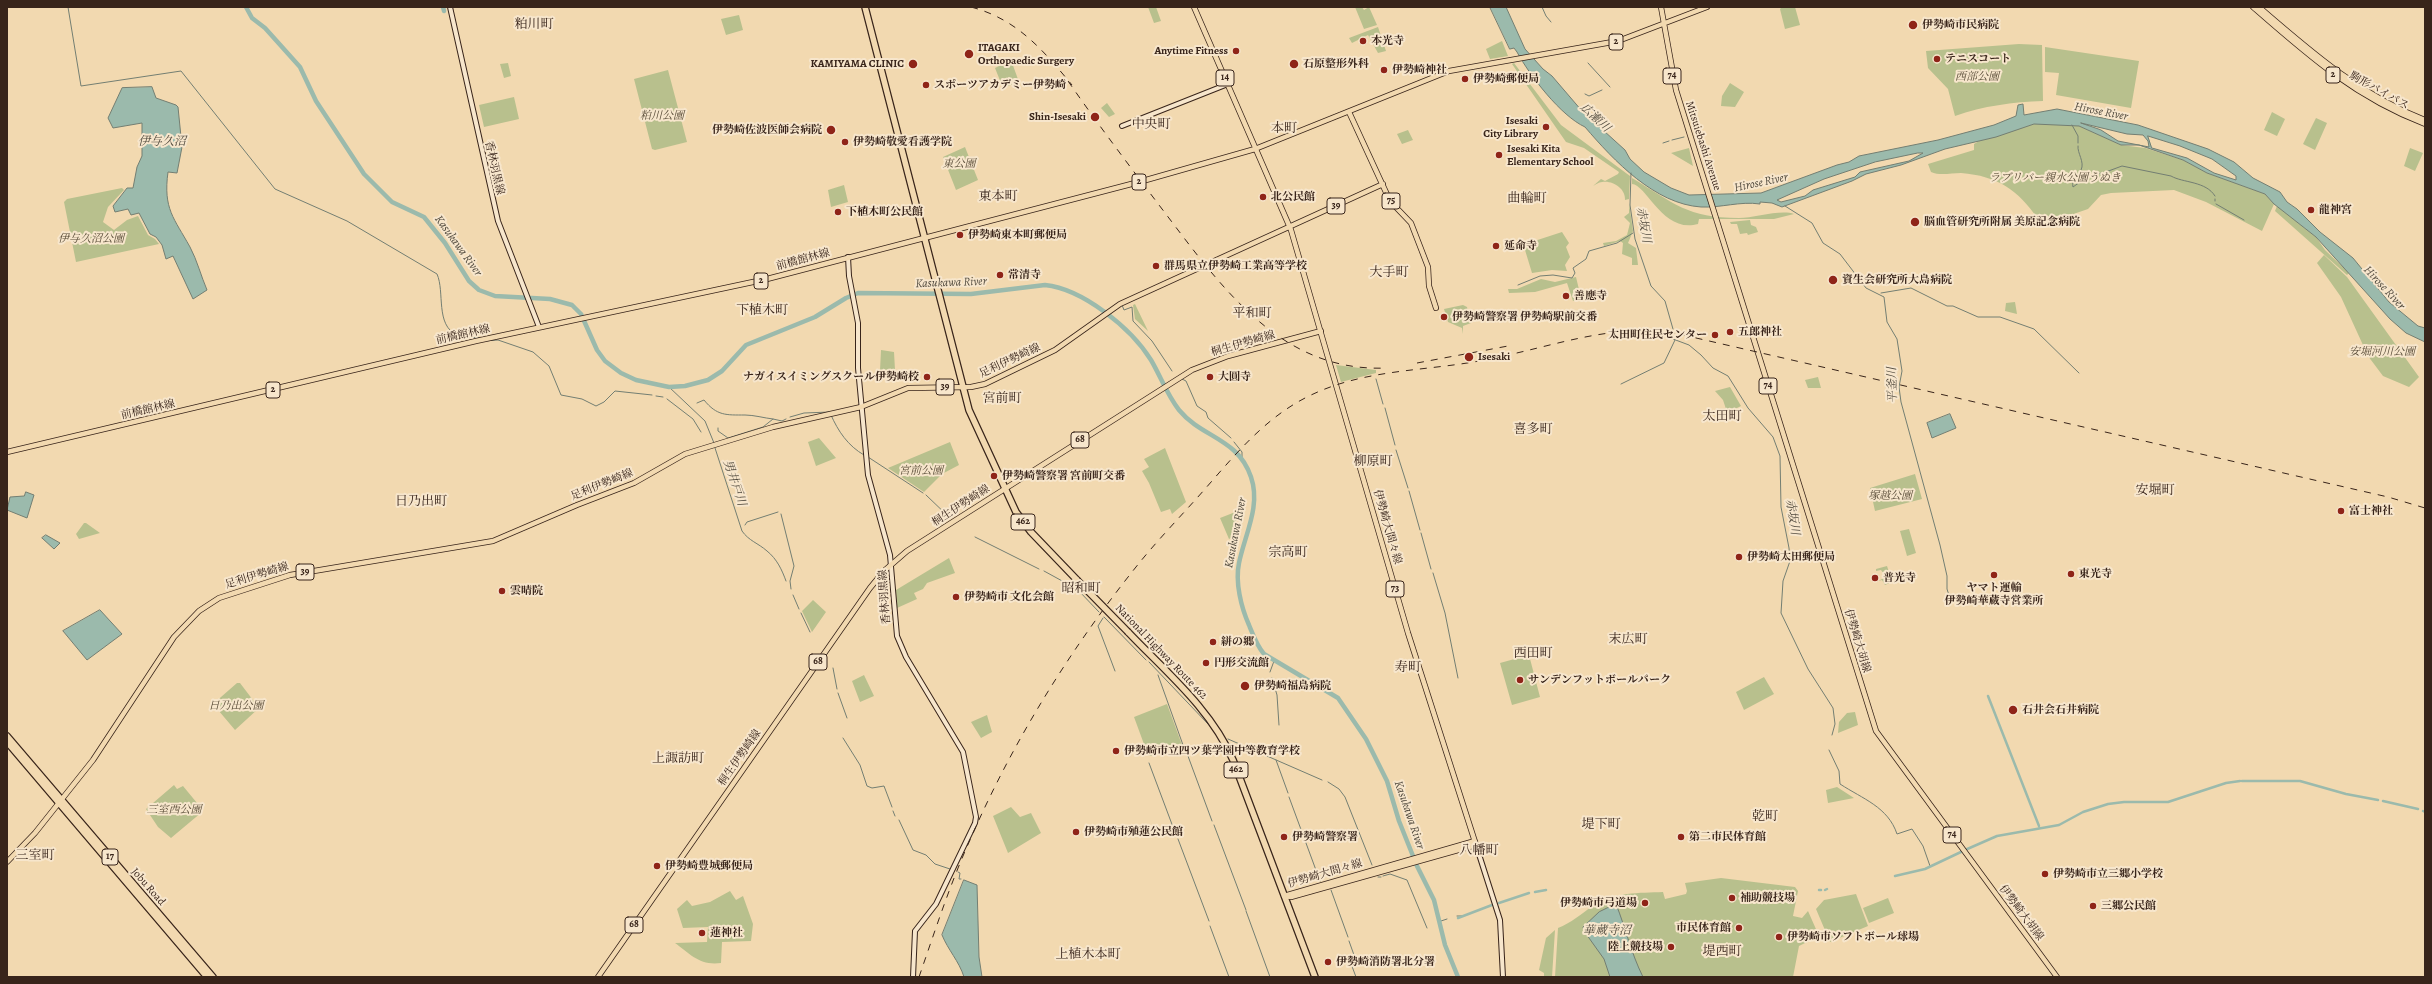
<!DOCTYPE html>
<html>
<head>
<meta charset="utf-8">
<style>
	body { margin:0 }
	#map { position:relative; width:2432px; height:984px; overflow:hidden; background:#f2d9b0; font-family:Alegreya,serif }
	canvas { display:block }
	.frame { position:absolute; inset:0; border:8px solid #38241a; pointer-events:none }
</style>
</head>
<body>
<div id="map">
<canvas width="2432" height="984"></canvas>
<div class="frame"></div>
</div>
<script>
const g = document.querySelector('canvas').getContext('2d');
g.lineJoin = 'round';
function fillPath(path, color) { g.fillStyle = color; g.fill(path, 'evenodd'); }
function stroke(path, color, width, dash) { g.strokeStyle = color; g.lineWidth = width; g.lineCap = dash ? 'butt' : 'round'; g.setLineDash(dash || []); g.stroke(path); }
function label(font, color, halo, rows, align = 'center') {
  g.font = font + ' Alegreya,"Noto Serif JP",serif'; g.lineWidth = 4; g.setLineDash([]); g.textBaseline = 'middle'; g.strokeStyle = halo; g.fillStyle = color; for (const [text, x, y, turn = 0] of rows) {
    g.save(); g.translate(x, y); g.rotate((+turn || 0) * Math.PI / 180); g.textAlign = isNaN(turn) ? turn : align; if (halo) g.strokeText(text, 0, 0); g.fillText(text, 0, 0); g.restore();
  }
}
const green = new Path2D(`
	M1148,7h8l5,14 -7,2z
	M1355,7h7l2,3 5,-3 8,18 -13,4z
	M1782,7h13l5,18 -15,4 -5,-20z
	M739,15l4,15 -17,5 -5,-16z
	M1378,27l8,24 -8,2 -10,-18 -16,8 -3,-5z
	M1502,41l6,15 -18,3 -4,-10z
	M2019,44l23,1 1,56c-30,1 -60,5 -88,15l-7,-27 -20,-21 -2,-17z
	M2045,47l94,14 -8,47 -75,-13 3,-22 -14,-1z
	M1011,60l8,22 -16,6 -8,-20z
	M508,63l3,13 -7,2 -4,-14z
	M1514,63l47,62 69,51 -1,23 -4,1c1,-11 -12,-20 -23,-18 -3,0 -7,3 -9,4l8,-7 4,2 13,-7 1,-2 -35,-24 -18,-6 -54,-78z
	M668,70l19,72 -32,8 -3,-1 -18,-70z
	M1730,83l14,9 -9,15 -14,-1 1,-10z
	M514,97l5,22 -35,8 -5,-22z
	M1107,103l8,11 -6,3 -8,-9z
	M2272,112l13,7 -8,17 -13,-6z
	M2316,118l11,5 -12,27 -12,-6z
	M2057,123l22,3 42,19 24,3 38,12 24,13 58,21 9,10 -12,27 -56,-29 -32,-12 -63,3 -10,2 -13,14 -29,10h-21c-20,-29 -40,-43 -77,-46 -10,0 -21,3 -30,-1l-3,-8 46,-14v-6l5,-3 55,-17z
	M1408,130l5,10 -11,4 -5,-10z
	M965,147l13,33 -22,10 -13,-33z
	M1689,148l4,18 -22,-13z
	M2410,148l13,5 -8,18 -11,-5z
	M1632,178c42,25 55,40 107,40 15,0 42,-9 55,-4l-20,5h-75l-1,5c-35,10 -51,-39 -66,-40z
	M844,185l4,17 -17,5 -3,-17z
	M122,188l2,2 -16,17 -5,15 11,8 13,-10 11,-4 10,19 7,4 4,5 -83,18 -12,-60 3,-3z
	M1629,203l4,28 -5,12 8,5 2,17h-6v-7l-10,-4 1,-11 -3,-2 -16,5 -1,-3 13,-2 11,-6 3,-12 -6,-6 5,-4z
	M2277,206l39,31 9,13 24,23 -2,2 -72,-64z
	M1750,220l1,5 5,2 2,5 -10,3 -1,-2 -7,1 -3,-10h-6l-1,-2z
	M1562,232l7,11 -3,4 4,10 -5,8 2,6 -15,-1 -20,3 -7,-23 -12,-2z
	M2324,255l23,22 72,100 -10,10 -26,-11 -15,-20 -27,-59 -24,-34z
	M1576,277l5,21 -8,3 -6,-18 -32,9 -26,1 -1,-4h9l24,-10 14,3z
	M2015,302l2,12 -12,-3 1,-8z
	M1135,304l13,27 -13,-12 -2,-14z
	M1463,305l4,2 4,16 -8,3v8l-1,-6 -14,-6 -4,-13z
	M881,350l13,2 1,18 -15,1z
	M1336,365l40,5v3l-35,9z
	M1818,377l3,11h-13l-3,-8z
	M1730,387l11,19 -10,5 -5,-2 -3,-9 -8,-9z
	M819,438l17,20 -20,8 -8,-24z
	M950,442l9,23 -17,9 -18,18 -36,-24z
	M1165,448l21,54 -14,12 -2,-5 -9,3 -12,-29 -7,-12 7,-4 -5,-8z
	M1915,474l7,25 -47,12 -5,-23z
	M1238,511l-5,26 -4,2 -9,-21z
	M84,523h2l14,10 -21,6 -3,-5z
	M1909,529l7,24 -9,3 -7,-25z
	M949,558l6,15 -28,10 -4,6 -9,4 3,6 -20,9 -1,-18z
	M1887,566l5,16 -7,3 -3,-5 -4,1 8,-4 -5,-7 -5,1v-2z
	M813,600l13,12 -14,20 -10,-21z
	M1529,655l11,42 -28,8 -12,-42z
	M864,675l10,21 -14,6 -8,-21z
	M1764,677l10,17 -30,16 -8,-18z
	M237,683h3l19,25 -24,22 -22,-26z
	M1167,704l15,41 -31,11 -3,-1 -14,-38z
	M1855,712l3,13 -20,8 1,-11 8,-9z
	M987,715l5,17 -11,6 -10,-16z
	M174,785l3,4 6,-3 19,23v3l-31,26 -13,-11 -12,-18z
	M1837,787l17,11 -26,5 -2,-13z
	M1011,807l9,10 11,-4 10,20 -33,20 -15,-37z
	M1721,878l74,9 3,4 -5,25 9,2 6,-7 11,25 -20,10 -6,31h-238l3,-49c13,-5 23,-14 36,-23 20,-13 45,-12 69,-13l2,7 21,-5 1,-3 -2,-8z
	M730,891l6,9 7,-4 10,28 -2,17 -29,1 -1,21c-21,3 -31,-9 -46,-20l32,-1 1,-15 -25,1 -6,-19 10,-9 5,6 18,-4z
	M1856,894l12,32 -38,16 -14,-33 8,-9z
	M1888,898l6,15 -25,10 -6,-15z
	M1555,930l-3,47h-8v-4l-5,-3 7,-32z`);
const water = new Path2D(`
	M1490,7h16l19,42 18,20 9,7 30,35 43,39 5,9 14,13 27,16 18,7 72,-2 76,-28 12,-3 10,-6 79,-16 56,-15 22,-9 2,-11 5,-1 1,11 33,-6 81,16 70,24 26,13 19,16 27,14 7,10 10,7 23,23 33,26 36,44 29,24 7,2v14l-19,-9 -16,-14 -74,-82 -42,-33 -9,-10 -58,-21 -24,-13 -44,-15h-18l-42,-19 -45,-2 -38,13 -51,12 -44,16 -35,9 -14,7 -70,26 -10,-4 -12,-1v2c-20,-3 -39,4 -59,3 -46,-3 -87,-46 -116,-80 -24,-11 -55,-51 -68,-75l-3,-4 -4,1zM2081,123l46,11 16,1 5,6 1,6 -31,-6 -17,-11zM2148,136l32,10 32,13 24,17v4l-22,-7 -27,-15 -35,-10zM1918,153h5l-14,8 -49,11 -5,5 -42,13 -8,6 -24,6 -4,-2 47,-21 51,-17z
	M152,87l4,11 20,7 2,2 4,40 -5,26 -9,-1c-5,37 6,46 22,75 7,13 11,29 17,43l-14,9 -20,-43 -7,3 -4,-14 -6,-8 -6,-3 -11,-21 -8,2 -3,-6 -13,3 -2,-6 14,-18h6l4,-21 5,-11v-33l-29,5 -5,-10 14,-30z
	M1950,414l6,14 -24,10 -5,-15z
	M26,492l8,3 -7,23 -20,-8 3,-13 14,-1z
	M46,535l14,8 -6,6 -12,-11z
	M100,610l22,24 -35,26 -24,-29z
	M964,880l13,5 2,72 3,20h-18c-5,-16 -16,-27 -22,-42z
	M1616,904c10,25 15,49 27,73h-33l-6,-18 -20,-28 -1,-4 16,-15z`);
const stream = new Path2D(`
	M68,7l13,79 100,-15 94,118 72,32 90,53c8,18 -2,51 20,61 7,3 17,2 24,3
	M1542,7l4,9 5,6
	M1588,63l22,24
	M1585,94l4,2 13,-6
	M2072,125l6,11v7
	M1672,140l12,-3
	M1663,143l6,-2
	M2078,146c-1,7 7,16 3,24 -3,6 -10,10 -8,17l17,-12 13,-2 19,-7 49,10c12,7 35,5 44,20
	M1631,173l-1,32 5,34 16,47 14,15 8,28
	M2215,199v2
	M2216,204l28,16
	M1785,206l27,17 11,20 17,11 26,34 18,9 3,25 10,17 5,32 -3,16 2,15 39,143 7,31v13l4,13
	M1518,285l22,-9 13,-1 19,3 3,-5 -2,-5 13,-9 3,-8 28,-8 16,-10
	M1881,293l30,-5 36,18h6l25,11h22l34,12 45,44
	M1122,305l2,5 8,-3 1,14 19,20 20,30
	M1672,334l1,5 16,6 12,10 12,13 15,8 20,32 25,29 7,19 1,51 8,41 1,13 -7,20 -2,32 27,56 25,39 2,16 -3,11
	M483,341l15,-1 35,12 16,14 12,29 21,4 14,7 8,-4 11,-11 37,4
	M1182,379l4,2 11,25 9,6 2,6 23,20
	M1376,379l7,25
	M1621,384l43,-21 11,-23
	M669,387l36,34 9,22
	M656,396l7,1
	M667,399l26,20 8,13
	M697,403l7,-3c13,16 22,15 41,15 9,0 19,3 28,4
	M1385,408l10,37
	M831,415c7,16 17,31 33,40
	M790,417l14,-4 26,-1
	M718,428v3l10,7 35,-11 10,-8 9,2 4,-2
	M1234,442l8,10v6
	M715,448l27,83c7,10 16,12 25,20 10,8 15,19 19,30
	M1396,450l12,38
	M868,457l55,36
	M1409,491l11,39
	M926,495l24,23
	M781,514l13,52 -4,15 1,8
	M745,525l2,-3 31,-10
	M1421,533l10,36
	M975,537l64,32
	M1044,571l31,17
	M1433,573l12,40 13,65
	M1078,590l21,22
	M793,595l6,14
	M801,613l9,19
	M1104,617l42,43
	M1103,618l-5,8 17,45
	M1149,662l59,62
	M833,668l4,21
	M1270,672l4,-11
	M1158,675l25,70
	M1272,678l5,17 2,30
	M838,693l9,25
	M843,738l17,27 7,21 5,2 12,-2 8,21
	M1228,739l94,41
	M1185,748l27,73
	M1829,750l10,21 1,13c23,15 48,23 57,50l15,-5 11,17 7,20
	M1276,760l12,33
	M1149,763l27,72
	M1328,782l11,7 6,8 27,68
	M1289,797l31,84
	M893,811l2,5
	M899,820l14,30 13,5 9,9 15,5
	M1214,825l32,85
	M1178,839l31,82
	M958,872l2,1 -1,6h2
	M1383,876l7,-2 17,6 20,48
	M1378,877h3
	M1331,890l17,47
	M1246,911l24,66
	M1457,916h6
	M1441,921l6,-2
	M1210,926l19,51
	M1349,941l5,14
	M1350,961l6,16`);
const canal = new Path2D(`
	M1988,696l51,130
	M2242,781h58l46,13 32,6
	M2383,801l35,8
	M2423,811l2,1
	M1965,850l32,-14 62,-11 24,-13 25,-8 16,-2h44l58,-19 14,-2
	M1895,876l30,-7 38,-18
	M1819,890h2
	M1825,890l2,-1
	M1535,892l11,-2
	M1499,903l30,-10
	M1458,918l34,-13`);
const river = new Path2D(`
	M246,7l6,11 13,10 35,39 16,34 48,73 28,28 32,15 21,26 24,38 10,9 16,6 55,3 22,6 9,9 16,36 8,11 16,12 15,7 33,7 16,-1 23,-6 14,-9 24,-26 69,-28 31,-19 12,-5 113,1 74,-9c38,4 86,43 106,75 10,17 16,35 28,50 23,28 59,28 72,67 10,29 -6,57 -12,86 -4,19 2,44 10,62 4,10 8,21 15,29l74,44 28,41 21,42 12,40 18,45 17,34 11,45 13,32
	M443,7l1,4`);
const secondary = new Path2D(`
	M450,7l48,214 41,106
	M1122,126l106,-42
	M848,257l1,19 9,47v45l10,107 22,80 7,81 9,21 57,95 13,65 -1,6 -39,81 -21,27 -2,46
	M1476,845l24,75 3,57`);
const primary = new Path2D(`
	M1194,7l97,223 117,403 68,212 -185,52 -7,-1
	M1661,7l15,83 200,641 181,246
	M2253,7c56,49 102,90 172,117
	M2259,7c52,45 101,88 166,113
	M1349,112l41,89 21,22 17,44 1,19 7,22
	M7,452l469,-111 291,-62 372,-97 116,-33 194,-78 169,-30 89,-34
	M7,862l28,-29 58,-73 81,-123 25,-26 20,-13 71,-23 203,-34 84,-36 57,-22 51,-29 88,-27 88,-20 47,-19 63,-1 14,-3 70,-34 65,-46 263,-120
	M1284,896l191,-55
	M598,977l272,-389 14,-17 23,-20 285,-181 36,-14 93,-25`);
const highway = new Path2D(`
	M865,7l104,403 47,102 15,20 46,48
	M1128,632c38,40 83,77 105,128l82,217
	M7,736l206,241
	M7,742l200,235`);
const rail = new Path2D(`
	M971,7c46,12 72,43 101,78
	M1068,81c29,42 60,83 91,124 59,77 119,168 228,163
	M1417,363l91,-17
	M919,977c16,-46 31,-93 51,-137 43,-99 102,-194 170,-278 18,-22 38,-43 57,-64 34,-38 65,-79 112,-102 59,-29 123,-24 185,-38 60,-12 113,-33 176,-26l718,165 37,11`);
const highwayBridge = new Path2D(`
	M1077,580l51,52`);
const markers = [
	[1913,25,5,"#8f2418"],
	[1363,41,4,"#8f2418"],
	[1236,51,4,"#8f2418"],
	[969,54,5,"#8f2418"],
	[1937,59,4,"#8f2418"],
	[913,64,5,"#8f2418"],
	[1294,64,5,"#8f2418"],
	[1384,70,4,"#8f2418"],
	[1465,79,4,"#8f2418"],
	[926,85,4,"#8f2418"],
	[1095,117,5,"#8f2418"],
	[1546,127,4,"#8f2418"],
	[831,130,5,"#8f2418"],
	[845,142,4,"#8f2418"],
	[1499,155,4,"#8f2418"],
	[1263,197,4,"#8f2418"],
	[2311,210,4,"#8f2418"],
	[838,212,4,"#8f2418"],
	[1915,222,5,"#8f2418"],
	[960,235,4,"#8f2418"],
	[1496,246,4,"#8f2418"],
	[1156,266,4,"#8f2418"],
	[1000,275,4,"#8f2418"],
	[1833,280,5,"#8f2418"],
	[1566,296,4,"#8f2418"],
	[1444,317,4,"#8f2418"],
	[1730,332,4,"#8f2418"],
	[1715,335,4,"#8f2418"],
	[1469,357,5,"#8f2418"],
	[927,377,4,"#8f2418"],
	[1210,377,4,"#8f2418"],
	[994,476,4,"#8f2418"],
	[2341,511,4,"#8f2418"],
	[1739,557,4,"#8f2418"],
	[2071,574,4,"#8f2418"],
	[1994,575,4,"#8f2418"],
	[1875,578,4,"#8f2418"],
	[502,591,4,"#8f2418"],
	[956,597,4,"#8f2418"],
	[1213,642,4,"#8f2418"],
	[1206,663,4,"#8f2418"],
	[1520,680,4,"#8f2418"],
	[1245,686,5,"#8f2418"],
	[2013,710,5,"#8f2418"],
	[1116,751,4,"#8f2418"],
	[1076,832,4,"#8f2418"],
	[1284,837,4,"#8f2418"],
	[1681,837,4,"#8f2418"],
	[657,866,4,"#8f2418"],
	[2045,874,4,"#8f2418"],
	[1732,898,4,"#8f2418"],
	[1645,903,4,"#8f2418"],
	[2093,906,4,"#8f2418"],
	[1739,928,4,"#8f2418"],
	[702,933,4,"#8f2418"],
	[1779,937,4,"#8f2418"],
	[1671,947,4,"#8f2418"],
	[1328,962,4,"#8f2418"]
];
const shields = [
	[1616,42,14],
	[2333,75,14],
	[1672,76,18],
	[1225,78,18],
	[1139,182,14],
	[1391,201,18],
	[1336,206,18],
	[761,281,14],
	[1768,386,18],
	[945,387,18],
	[273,390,14],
	[1080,440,18],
	[1023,522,24],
	[305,572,18],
	[1395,589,18],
	[818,662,18],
	[1236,770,24],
	[1952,835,18],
	[110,857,16],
	[634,925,18]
];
const shieldNames = [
	["2",1616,42],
	["2",2333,75],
	["74",1672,76],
	["14",1225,78],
	["2",1139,182],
	["75",1391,201],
	["39",1336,206],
	["2",761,281],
	["74",1768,386],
	["39",945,387],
	["2",273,390],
	["68",1080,440],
	["462",1023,522],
	["39",305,572],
	["73",1395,589],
	["68",818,662],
	["462",1236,770],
	["74",1952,835],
	["17",110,857],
	["68",634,925]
];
const poiNames = [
	["伊勢崎市民病院",1922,25],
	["本光寺",1371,41],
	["ITAGAKI",978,48],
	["Orthopaedic Surgery",978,61],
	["Anytime Fitness",1228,51,"right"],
	["テニスコート",1945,59],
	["KAMIYAMA CLINIC",904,64,"right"],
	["石原整形外科",1303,64],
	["伊勢崎神社",1392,70],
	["伊勢崎郵便局",1473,79],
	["スポーツアカデミー伊勢崎",934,85],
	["Shin-Isesaki",1086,117,"right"],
	["Isesaki",1538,121,"right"],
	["City Library",1538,134,"right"],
	["伊勢崎佐波医師会病院",822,130,"right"],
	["伊勢崎敬愛看護学院",853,142],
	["Isesaki Kita",1507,149],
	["Elementary School",1507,162],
	["北公民館",1271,197],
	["龍神宮",2319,210],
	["下植木町公民館",846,212],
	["脳血管研究所附属 美原記念病院",1924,222],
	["伊勢崎東本町郵便局",968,235],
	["延命寺",1504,246],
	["群馬県立伊勢崎工業高等学校",1164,266],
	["常清寺",1008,275],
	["資生会研究所大島病院",1842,280],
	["善應寺",1574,296],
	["伊勢崎警察署 伊勢崎駅前交番",1452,317],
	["五郎神社",1738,332],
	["太田町住民センター",1707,335,"right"],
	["Isesaki",1478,357],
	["ナガイスイミングスクール伊勢崎校",919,377,"right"],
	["大圓寺",1218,377],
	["伊勢崎警察署 宮前町交番",1002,476],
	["富士神社",2349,511],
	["伊勢崎太田郵便局",1747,557],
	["東光寺",2079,574],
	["普光寺",1883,578],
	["ヤマト運輸",1994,588,"center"],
	["伊勢崎華蔵寺営業所",1994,601,"center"],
	["雲晴院",510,591],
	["伊勢崎市 文化会館",964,597],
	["絣の郷",1221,642],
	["円形交流館",1214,663],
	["サンデンフットボールパーク",1528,680],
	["伊勢崎福島病院",1254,686],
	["石井会石井病院",2022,710],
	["伊勢崎市立四ツ葉学園中等教育学校",1124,751],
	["伊勢崎市殖蓮公民館",1084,832],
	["伊勢崎警察署",1292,837],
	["第二市民体育館",1689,837],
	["伊勢崎豊城郵便局",665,866],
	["伊勢崎市立三郷小学校",2053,874],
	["補助競技場",1740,898],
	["伊勢崎市弓道場",1637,903,"right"],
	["三郷公民館",2101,906],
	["市民体育館",1731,928,"right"],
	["蓮神社",710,933],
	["伊勢崎市ソフトボール球場",1787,937],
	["陸上競技場",1663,947,"right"],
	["伊勢崎消防署北分署",1336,962]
];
const parkNames = [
	["西部公園",1977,77],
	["粕川公園",662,116],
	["東公園",959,164],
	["ラブリバー親水公園うぬき",2055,178],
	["伊与久沼公園",91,239],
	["安堀河川公園",2382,352],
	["宮前公園",921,471],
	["塚越公園",1890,496],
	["日乃出公園",236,706],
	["三室西公園",174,810]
];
const streetNames = [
	["駒形バイパス",2379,91,29],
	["Mitsuiebashi Avenue",1703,146,72],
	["香林羽黒線",494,168,77],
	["前橋館林線",803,260,-15],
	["前橋館林線",463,335,-13],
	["桐生伊勢崎線",1243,344,-16],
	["足利伊勢崎線",1010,361,-25],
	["前橋館林線",148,410,-13],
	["足利伊勢崎線",602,485,-22],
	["桐生伊勢崎線",961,506,-33],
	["伊勢崎大間々線",1387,527,74],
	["足利伊勢崎線",257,576,-17],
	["香林羽黒線",885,597,-94],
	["伊勢崎大胡線",1857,641,73],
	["National Highway Route 462",1161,652,46],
	["桐生伊勢崎線",740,758,-55],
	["伊勢崎大間々線",1325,874,-16],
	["Jobu Road",148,887,49],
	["伊勢崎大胡線",2021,913,53]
];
const waterNames = [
	["Hirose River",2101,112,11],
	["広瀬川",1595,118,43],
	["伊与久沼",162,142],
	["Hirose River",1761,183,-12],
	["赤坂川",1643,225,80],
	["Kasukawa River",458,246,54],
	["Kasukawa River",951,283,-2],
	["Hirose River",2384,288,47],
	["平釜川",1893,385,-92],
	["男井戸川",734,483,71],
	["赤坂川",1792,517,81],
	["Kasukawa River",1236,533,-79],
	["Kasukawa River",1409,815,71],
	["華蔵寺沼",1607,931]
];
const quarterNames = [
	["粕川町",534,25],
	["中央町",1151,125],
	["本町",1284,129],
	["東本町",998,197],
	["曲輪町",1527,199],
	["大手町",1389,273],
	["下植木町",762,311],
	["平和町",1252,314],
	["宮前町",1002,399],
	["太田町",1722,417],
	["喜多町",1533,430],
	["柳原町",1373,462],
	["安堀町",2155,491],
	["日乃出町",421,502],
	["宗高町",1288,553],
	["昭和町",1081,589],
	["末広町",1628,640],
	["西田町",1533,654],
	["寿町",1408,668],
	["上諏訪町",678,759],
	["乾町",1765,817],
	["堤下町",1601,825],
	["八幡町",1479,851],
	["三室町",35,856],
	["堤西町",1722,952],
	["上植木本町",1088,955]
];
fillPath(green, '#b8c08d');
fillPath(water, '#9bbaac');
stroke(water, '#737e72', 1);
stroke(stream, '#737e72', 1);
stroke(canal, '#9bbaac', 2.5);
stroke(river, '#9bbaac', 4.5);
stroke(secondary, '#38241a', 6);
stroke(primary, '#38241a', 6);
stroke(highway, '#38241a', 8);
stroke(secondary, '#f7e6cc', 4);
stroke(primary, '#f2d9b0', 4.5);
stroke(highway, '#f2d9b0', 5.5);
stroke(rail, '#38241a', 1, [7, 7]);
stroke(highwayBridge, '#38241a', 8, []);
stroke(highwayBridge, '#f2d9b0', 5.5);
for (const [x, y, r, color] of markers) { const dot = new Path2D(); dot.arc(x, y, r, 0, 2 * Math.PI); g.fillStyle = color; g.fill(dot); stroke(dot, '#f7e6cc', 1.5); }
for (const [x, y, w] of shields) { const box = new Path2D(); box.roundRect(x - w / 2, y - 8, w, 16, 3); g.fillStyle = '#f7e6cc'; g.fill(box); stroke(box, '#38241a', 1); }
label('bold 10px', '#38241a', null, shieldNames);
label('bold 11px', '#38241a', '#f7e6cc', poiNames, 'left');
label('italic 11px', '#584b37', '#f7e6cc', parkNames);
label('11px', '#38241a', '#f7e6cc', streetNames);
label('italic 12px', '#514a3e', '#f7e6cc', waterNames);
label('13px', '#38241a', '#f7e6cc', quarterNames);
</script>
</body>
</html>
